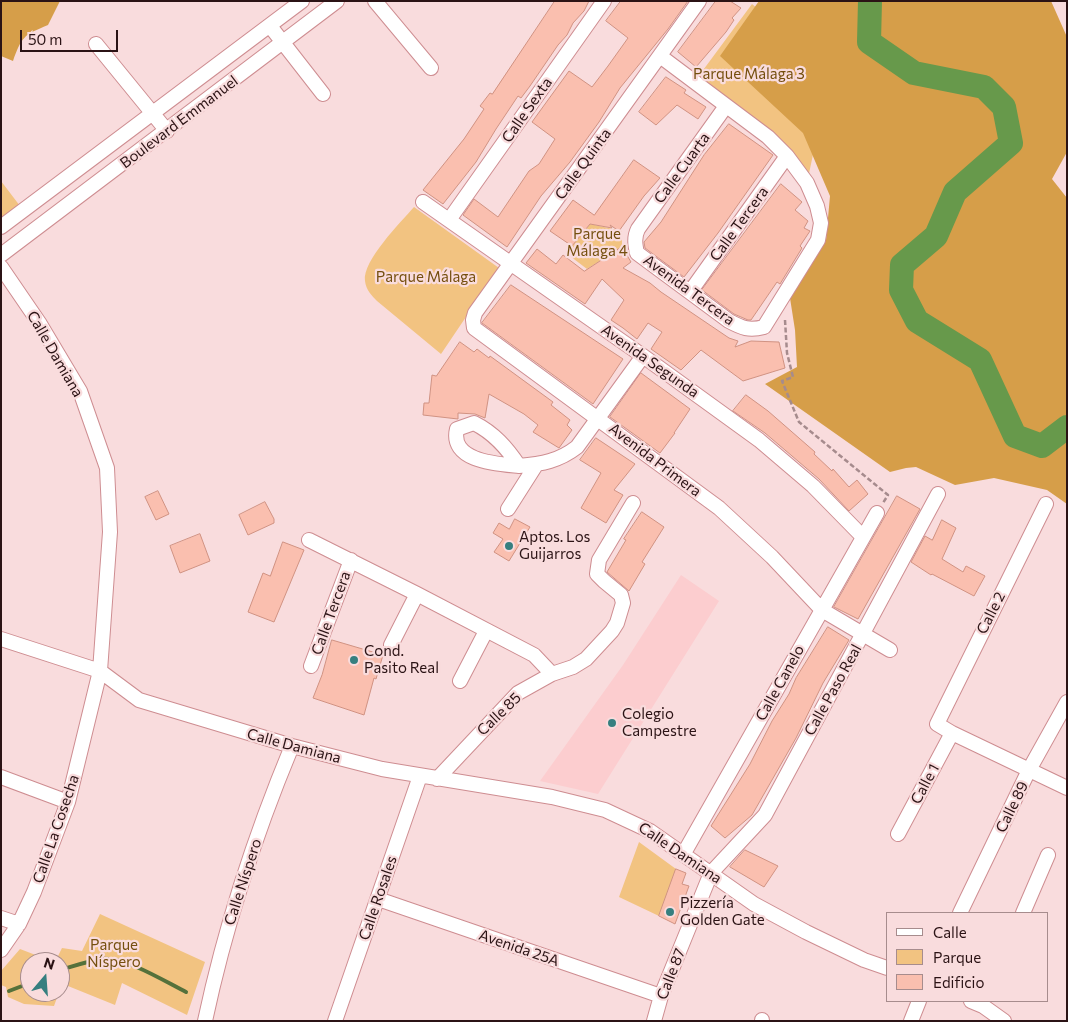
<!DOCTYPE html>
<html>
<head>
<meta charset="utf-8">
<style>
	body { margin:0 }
	#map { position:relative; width:1068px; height:1022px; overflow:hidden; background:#f9dcdd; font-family:Commissioner,sans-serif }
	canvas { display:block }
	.frame { position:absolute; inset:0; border:2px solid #2b1315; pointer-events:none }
	.legend { position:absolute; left:886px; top:912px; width:162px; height:90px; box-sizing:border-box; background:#f9dcdd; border:1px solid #a78c8d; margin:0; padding:6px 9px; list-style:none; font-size:15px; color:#2b1315 }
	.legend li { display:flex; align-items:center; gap:10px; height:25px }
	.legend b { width:25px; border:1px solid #a78c8d }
	.north { position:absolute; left:20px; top:952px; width:50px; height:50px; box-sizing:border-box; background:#f9dcdd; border:1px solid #a78c8d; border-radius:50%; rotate:18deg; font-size:14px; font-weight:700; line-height:20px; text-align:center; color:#2b1315 }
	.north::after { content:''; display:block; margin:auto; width:18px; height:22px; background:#367f7f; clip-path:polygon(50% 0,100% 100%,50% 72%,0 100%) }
	.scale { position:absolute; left:20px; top:30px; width:98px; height:22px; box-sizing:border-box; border:2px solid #2b1315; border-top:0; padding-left:6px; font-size:15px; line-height:18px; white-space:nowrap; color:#2b1315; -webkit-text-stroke:4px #f9dcdd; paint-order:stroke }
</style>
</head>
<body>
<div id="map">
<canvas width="1068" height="1022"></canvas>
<div class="frame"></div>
<ul class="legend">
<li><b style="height:6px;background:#fff"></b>Calle</li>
<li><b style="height:14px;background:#f2c381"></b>Parque</li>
<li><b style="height:14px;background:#fabfaf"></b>Edificio</li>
</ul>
<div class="north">N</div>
<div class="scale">50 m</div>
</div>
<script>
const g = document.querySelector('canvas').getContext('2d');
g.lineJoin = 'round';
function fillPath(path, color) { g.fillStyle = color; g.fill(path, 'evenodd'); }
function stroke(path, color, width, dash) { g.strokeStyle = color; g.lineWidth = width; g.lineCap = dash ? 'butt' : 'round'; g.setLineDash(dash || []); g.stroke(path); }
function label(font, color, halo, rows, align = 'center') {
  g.font = font + ' Commissioner,sans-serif'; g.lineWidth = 4.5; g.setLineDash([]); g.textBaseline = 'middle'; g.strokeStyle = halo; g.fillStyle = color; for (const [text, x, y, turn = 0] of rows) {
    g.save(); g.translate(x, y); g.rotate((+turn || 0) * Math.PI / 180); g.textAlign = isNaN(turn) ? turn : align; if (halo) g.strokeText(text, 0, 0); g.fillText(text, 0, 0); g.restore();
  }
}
const built = new Path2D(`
	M681,575l38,26 -121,193 -58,-13 83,-116z`);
const green = new Path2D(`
	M752,4l17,14 50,108 -12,57 -20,-27 -92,-75z
	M1,181l19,25 -19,13z
	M414,207l85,61 -58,86 -64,-53c-5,-5 -11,-11 -12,-20 -3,-20 36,-59 49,-74z
	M590,224l32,7v16l-35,22 -21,-16z
	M639,842l37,27 -17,47 -40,-19z
	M100,914l105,48 -18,53 -65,-32 -7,22 -52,-21 -3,7v-29h-5l7,-14 20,3z
	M20,949l34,13h-24v30h29l-5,14 -30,-2 -16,-7 -2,-10 -5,-2v-14z`);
const forest = new Path2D(`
	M1,1h59l-12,24c-24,10 -26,11 -35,36l-12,-5z
	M759,1h292l16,36v115l-15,27 15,19v306l-20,-14 -53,-12 -39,7 -39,-18 -10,1 -16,4 -125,-88 32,-17 -2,-37 -5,-32 36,-58 4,-44 -27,-63 -83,-77z`);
const stream = new Path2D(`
	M60,970c14,-4 28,-9 42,-11 22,-3 64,23 84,33
	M9,991l21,-8`);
const river = new Path2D(`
	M870,1l-1,41 45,31 70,14 20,20 7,36 -56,49 -19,44 -34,29 -1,25 16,31 63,39 35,76 27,10 25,-19`);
const building = new Path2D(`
	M555,1h34l-5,10 -11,12 -6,12 -9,10 -28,41 -9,12 -3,-2 -22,33 -20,33 -33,42 -20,-14 41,-51 20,-30 -4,-3 10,-13 2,1z
	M621,1h67l-20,28 -48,59 -21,34 -29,40 -29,34 -34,51 -44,-32 11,-16 24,18 31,-46 10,-7 16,-25 -23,-17 37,-51 23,16 16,-21 20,-28 -22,-17z
	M716,1h14l11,7 -9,10 2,2 -8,12 -30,35 -18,-15z
	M666,77l20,13 -2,3 22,14 -8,12 -21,-14 -21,20 -17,-13z
	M729,124l44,31 -55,78 -34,44 -39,-29 -1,-6 17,-20 43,-67z
	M634,160l26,18 -16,18 -25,35 -9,-6 2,3 -22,-4 -18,22 -22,-15 23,-31 21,15z
	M781,184l21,18 -7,8 13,11 -4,7 6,3 -10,15 2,2 -22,36 -3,-2 -26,38h-3l-14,-6 -32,-24z
	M622,247l9,15 -8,6 27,15 11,9 68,46 9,3 -3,6 16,-6 28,1 6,26 -42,13 -42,-31 -20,20 -30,-21 11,-17 -14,-9 -11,16 -14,-11 -12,-8 13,-20 -22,-21 -17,25 -59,-41 11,-14 19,15 7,-9 21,16z
	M511,285l112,74 -30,45 -111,-81z
	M460,342l14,10 3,-3 12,9 1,-2 63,46 -2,3 19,15 -3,5 5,5 -13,18 -26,-16 5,-7 -14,-11 -35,-20 -4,24 -10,-4 -17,-1v6l-35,-4 1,-12h5l3,-28 4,1z
	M641,373l49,36 -16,24h1l-15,20 -50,-36z
	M746,395l22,16 47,41 -1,2 18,17 1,-2 16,18 8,-7 11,14 -19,17 -30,-32 -54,-46 -32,-22z
	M596,438l39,26 -21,26 9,5 -17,28 -25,-15 20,-35 -21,-13z
	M158,491l11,23 -13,6 -11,-23z
	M897,496l23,13 -62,110 -24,-12z
	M265,502l9,17v4l-26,12 -9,-20z
	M642,512l22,15 -22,35 3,2 -16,27 -22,-19 19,-32 -2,-1z
	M515,519l15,8 -21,34 -15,-9 9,-13 -10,-6 6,-10 10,6z
	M942,520l14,8 -14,31 21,13 3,-6 19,10 -11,20 -42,-22 -1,1 -20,-13 14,-26 7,4z
	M200,534l10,27 -30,12 -10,-27z
	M283,542l21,8 -30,72 -26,-10 15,-39 7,3z
	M828,627l21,13 -26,43 -27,55 -44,77 -27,23 -14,-12 39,-62 22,-43 17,-27 7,-16z
	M332,640l51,15 -7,24 -2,-1 -10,37 -51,-17 9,-23z
	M745,850l33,16 -14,21 -34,-20z
	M676,869l10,4 -4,11 7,2 -14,38 -16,-8z`);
const path = new Path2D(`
	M785,320l2,33 6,24 -11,4 17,41 89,73 -5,8`);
const minor = new Path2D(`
	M375,1l56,67
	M699,1l-224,312 -2,7 1,8 245,180 53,49 50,53 68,40
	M270,26l53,68
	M96,44l71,87
	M660,56l108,81 19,19 20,27 10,23 4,17 -3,17 -54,87c-15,4 -22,1 -35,-6l-92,-68c-2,-9 -3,-16 1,-24l88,-123
	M423,202l220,154 116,84 54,46 50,51
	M449,220l155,-219
	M1,227l301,-226
	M1,255l336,-254
	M1,267l39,57 40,67 27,77 3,64 -10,139 -32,131 -34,90 -15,32 -18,26
	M690,292l97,-136
	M519,466c-20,-2 -70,-4 -62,-37l17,-6c20,10 33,25 45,43 23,-2 40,-5 58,-19l66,-91
	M1046,504l-109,220 15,9 115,55
	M508,509l28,-44
	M309,540l108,54 117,61 18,19
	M1,639l99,32 39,29 153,46 90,23 170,28 53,13 45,21 104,73 52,28 58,28 23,8
	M391,645l26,-51
	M311,666l40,-106
	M460,681l26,-50
	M1,777l67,25
	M437,779l81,-86 34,-19 21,-7 13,-8 26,-28 5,-8 6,-20 -2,-8 -17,-14 -7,-7 2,-14 34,-57
	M898,834l54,-101
	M684,853l193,-340
	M378,899l283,97
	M960,913l69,-143 38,-68
	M1023,913l25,-58
	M1,918l18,6
	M971,1001l12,5 21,15
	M205,1021c20,-94 50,-186 87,-275
	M335,1021l85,-245
	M654,1021l7,-25 50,-123 54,-58 173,-321
	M762,1021v-1
	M911,1021l8,-20`);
const markers = [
	[509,546,5,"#367f7f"],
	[354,660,5,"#367f7f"],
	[612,723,5,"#367f7f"],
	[670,912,5,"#367f7f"]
];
const parkNames = [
	["Parque Málaga 3",749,74],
	["Parque",597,234],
	["Málaga 4",597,251],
	["Parque Málaga",426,277],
	["Parque",114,945],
	["Níspero",114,962]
];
const streetNames = [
	["Calle Sexta",527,110,-55],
	["Boulevard Emmanuel",179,122,-37],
	["Calle Quinta",583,164,-54],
	["Calle Cuarta",682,168,-54],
	["Calle Tercera",739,224,-54],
	["Avenida Tercera",689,290,36],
	["Calle Damiana",55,354,60],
	["Avenida Segunda",650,361,35],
	["Avenida Primera",655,460,37],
	["Calle Tercera",331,613,-70],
	["Calle 2",991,613,-63],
	["Calle Canelo",780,683,-61],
	["Calle Paso Real",833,690,-61],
	["Calle 85",499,714,-44],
	["Calle Damiana",294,746,15],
	["Calle 1",925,784,-62],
	["Calle 89",1012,807,-64],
	["Calle La Cosecha",56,829,-71],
	["Calle Damiana",680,853,34],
	["Calle Níspero",243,882,-72],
	["Calle Rosales",378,898,-71],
	["Avenida 25A",519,948,19],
	["Calle 87",671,974,-69]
];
const poiNames = [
	["Aptos. Los",519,537],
	["Guijarros",519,554],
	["Cond.",364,651],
	["Pasito Real",364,668],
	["Colegio",622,714],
	["Campestre",622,731],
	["Pizzería",680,903],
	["Golden Gate",680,920]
];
fillPath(built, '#fccdcf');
fillPath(green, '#f2c381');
fillPath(forest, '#d69e49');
stroke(stream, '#55713b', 4);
stroke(river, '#67994b', 24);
fillPath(building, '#fabfaf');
stroke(building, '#d09282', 1);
stroke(minor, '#ce8d91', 16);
stroke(path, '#a68b8d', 2.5, [5, 2.5]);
stroke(minor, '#fff', 14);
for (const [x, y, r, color] of markers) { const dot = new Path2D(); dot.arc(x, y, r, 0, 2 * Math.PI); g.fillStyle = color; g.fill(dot); stroke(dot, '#f9dcdd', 2); }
label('15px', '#754f0e', '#f9dcdd', parkNames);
label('15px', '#2b1315', '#f9dcdd', streetNames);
label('15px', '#2b1315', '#f9dcdd', poiNames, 'left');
</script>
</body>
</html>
